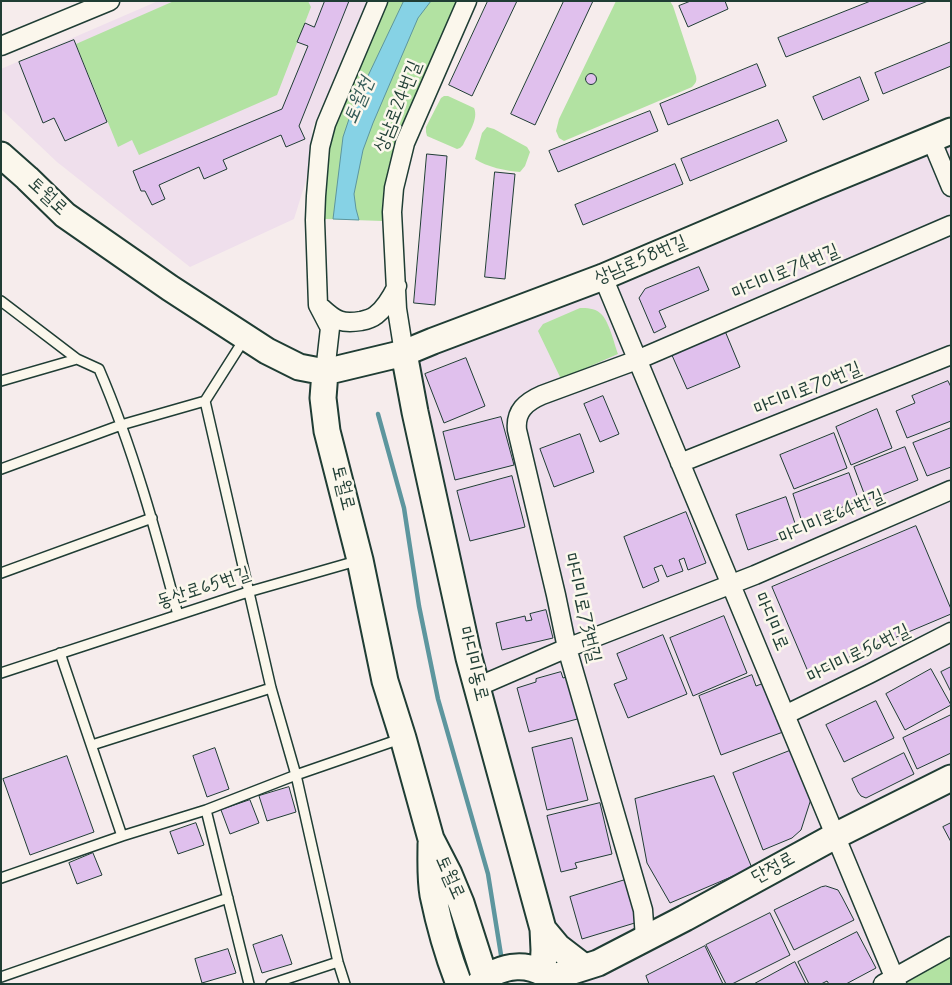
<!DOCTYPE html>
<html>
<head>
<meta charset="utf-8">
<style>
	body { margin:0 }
	#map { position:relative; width:952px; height:985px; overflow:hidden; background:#f6ecec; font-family:Mynerve,sans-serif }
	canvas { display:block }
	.frame { position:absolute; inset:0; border:2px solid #1f3d34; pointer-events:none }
</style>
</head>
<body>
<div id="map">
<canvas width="952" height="985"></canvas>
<div class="frame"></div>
</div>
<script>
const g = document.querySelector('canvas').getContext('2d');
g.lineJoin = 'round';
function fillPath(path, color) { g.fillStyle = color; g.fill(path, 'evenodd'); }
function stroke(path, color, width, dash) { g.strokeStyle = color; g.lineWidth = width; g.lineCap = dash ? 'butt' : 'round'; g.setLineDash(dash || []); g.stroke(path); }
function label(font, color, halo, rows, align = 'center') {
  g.font = font + ' Mynerve,"Poor Story",sans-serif'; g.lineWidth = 5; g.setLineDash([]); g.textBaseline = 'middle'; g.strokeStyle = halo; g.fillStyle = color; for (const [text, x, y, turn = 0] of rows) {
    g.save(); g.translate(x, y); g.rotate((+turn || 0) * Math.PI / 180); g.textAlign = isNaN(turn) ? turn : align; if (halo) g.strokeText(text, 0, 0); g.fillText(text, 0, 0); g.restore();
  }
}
const built = new Path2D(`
	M158,1h210l-56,128 1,29 -19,61 -104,48 -133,-105 -56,-53v-40z
	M951,133v851h-373l-4,-8 -11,-11 -75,-253 -76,-343 5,-17z`);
const green = new Path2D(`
	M174,1h134l3,6 -34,88 -138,60 -7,-15 -14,7 -42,-103z
	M385,1h74l-59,133 -11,31 -6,29 -1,27 -56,-2 -3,2 -1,-41 9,-47z
	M616,1h54l3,5 23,70c1,5 0,7 -4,11l-128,54 -5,-3 -3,-7 3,-12z
	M444,96h4l26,12c5,11 -6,26 -11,37l-3,3 -3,1 -30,-13 -1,-4v-5l15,-29z
	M487,127l7,2 33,18 3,5 -5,14 -5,6c-13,-1 -34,-5 -45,-13l7,-26z
	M580,308c7,0 14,0 20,5 9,7 14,30 18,41l-57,25 -23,-48 5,-7z
	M951,944v40h-54z`);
const water = new Path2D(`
	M404,1h27l-13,17 -45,105 -10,27 -9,44 2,15 3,11 -26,-1 10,-82 8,-24 16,-35z`);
const stream = new Path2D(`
	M378,414l26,94 15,98 19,93 50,175 13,81`);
const building = new Path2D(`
	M325,1h24l-50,125 6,13 -19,8 -5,-12 -58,25 4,9 -23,10 -5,-12 -40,18 6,14 -13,6 -7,-14h-4l-8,-20 149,-62 26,-63 -11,-4 8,-19 9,4z
	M488,1h29l-45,95 -23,-11z
	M564,1h29l-58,124 -24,-11z
	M691,1h34l3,8 -40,18 -9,-21z
	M871,1h57l-142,56 -8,-19z
	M74,40l33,82 -42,19 -11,-23 -11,5 -24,-61z
	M951,42v24l-68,28 -8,-21z
	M757,64l9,22 -98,39 -8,-21z
	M585.5 79a5.5 5.5 0 1 1 11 0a5.5 5.5 0 1 1-11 0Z
	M860,77l9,23 -46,20 -10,-23z
	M650,111l8,20 -100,41 -9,-21z
	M778,120l9,21 -97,40 -9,-22z
	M427,154l20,2 -12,149 -21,-2z
	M675,164l8,20 -100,41 -8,-20z
	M495,172l20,2 -10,105 -20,-2z
	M699,267l10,23 -50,21 7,16 -12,6 -15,-35 6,-9z
	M725,331l15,36 -53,22 -16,-36z
	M466,358l19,48 -41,17 -19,-49z
	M948,381l3,6v34l-44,17 -11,-27 19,-8 -3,-7z
	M603,396l16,38 -19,8 -16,-38z
	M877,409l15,39 -41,17 -15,-38z
	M501,417l13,48 -59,15 -12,-48z
	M951,428v39l-24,9 -14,-33z
	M834,433l13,35 -53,21 -14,-34z
	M580,434l14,38 -40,15 -14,-38z
	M905,447l13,33 -51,21 -13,-34z
	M849,473l10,28 -57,21 -9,-28z
	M512,476l13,51 -55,14 -13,-50z
	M786,497l12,35 -50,18 -12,-35z
	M686,512l20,51 -18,7 -4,-12 -5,2 4,11 -16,6 -5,-12 -8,3 5,13 -16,7 -19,-51z
	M916,526l35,83v5l-142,60 -37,-87z
	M546,610l7,28 -51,12 -6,-27 29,-7 1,5 6,-1 -2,-6z
	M724,616l23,57 -54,23 -23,-58z
	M663,635l24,59 -59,24 -14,-34 13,-5 -10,-25z
	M951,667v25l-10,-20z
	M931,669l20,36 -46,25 -19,-36z
	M561,672l2,6 7,-2 11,42 -52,14 -12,-44 19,-6v-3z
	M752,675l4,11 8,-3 19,49 -62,23 -22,-59z
	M876,701l18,37 -50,24 -18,-37z
	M951,715v38l-34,16 -14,-31z
	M572,738l16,62 -41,10 -15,-62z
	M215,748l14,41 -22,8 -14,-41z
	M792,750l19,49 -10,31 -9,8 -29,12 -30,-77z
	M904,753l10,21 -48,24 -5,-2 -3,-4 -6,-13z
	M67,756l27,76 -64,23 -27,-76z
	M714,776l38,92 -82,35 -23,-40 -12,-64z
	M289,787l7,25 -29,9 -8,-25z
	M250,800l9,23 -29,11 -9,-24z
	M600,803l12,51 -37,9 2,5 -16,4 -14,-56z
	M196,823l8,22 -26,9 -8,-22z
	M951,823v19l-8,-15z
	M93,853l9,22 -25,9 -8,-21z
	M625,880l13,42 -56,17 -12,-42z
	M826,886l12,4 4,7 12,23 -60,30 -20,-40 47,-23z
	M770,913l20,42 -58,29h-6l-20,-39z
	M857,932l19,36 -30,16h-17l-2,-3 -6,3h-12l-11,-22z
	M282,935l10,29 -30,9 -9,-28z
	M705,946l18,38h-74l-3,-8z
	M228,949l8,24 -34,10 -7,-24z
	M795,962l11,22h-52z`);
const lane = new Path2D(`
	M1,301l76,58 22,10c34,79 57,163 79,246
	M1,381l76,-22
	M205,401l66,287 25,87 42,187 7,22
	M1,469l120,-44 84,-24 40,-63
	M1,573l151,-55
	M60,653l62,183
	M1,673l247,-81 112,-32
	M92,745l179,-57
	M206,810l43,174
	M1,878l121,-42 84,-26 90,-35 107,-37
	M1,977l227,-79
	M271,984l67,-22`);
const street = new Path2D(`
	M1,46l109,-45
	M931,139l20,48
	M603,277l294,707
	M322,308c14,13 20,16 39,13 5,-1 10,-2 15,-6 8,-6 16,-19 21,-29
	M404,353l-7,-44 -5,-97 2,-24 11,-45 62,-142
	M325,372l5,-44 -12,-23 -3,-85 1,-24 4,-49 6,-23 52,-123
	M680,463l271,-108
	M477,687l90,-39 188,-73 196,-85
	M785,715l84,-41 82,-42
	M645,938l-2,-28 -76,-262 -11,-53 -39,-165c-2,-19 9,-28 25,-35l95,-35 314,-135
	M883,984l68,-38`);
const secondary = new Path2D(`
	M1,155l26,23 38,37 105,73 97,63 32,16 26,5 79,-19 29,-12 170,-64 214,-91 134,-55
	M404,353l11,59 54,246 74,271 1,21 -1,22
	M325,372l-2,26 4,33 33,129 25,121 18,57 28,101 18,35 12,29 24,75
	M431,844c0,17 -1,34 2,51 6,29 15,61 26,89
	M543,929l15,18 26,20
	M551,978l47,-15 87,-45 150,-82 116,-58
	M479,984c22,-21 53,-24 76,-2`);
const streetNames = [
	["상남로24번길",399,107,-68],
	["토월로",47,197,43],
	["상남로58번길",641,261,-23],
	["마디미로74번길",786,273,-23],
	["마디미로70번길",808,390,-22],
	["토월로",342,488,76],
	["마디미로64번길",832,518,-23],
	["동산로65번길",204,589,-18],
	["마디미로73번길",581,608,77],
	["마디미로",770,622,67],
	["마디미로56번길",859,655,-26],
	["마디미동로",472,664,76],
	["단정로",774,869,-29],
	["토월로",449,878,66]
];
const waterNames = [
	["토월천",360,101,-67]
];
fillPath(built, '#efdfec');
fillPath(green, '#b2e2a2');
fillPath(water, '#86d2e5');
stroke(water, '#5d969e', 1);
stroke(stream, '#5d969e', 4.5);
fillPath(building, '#e0c0ed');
stroke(building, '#1f3d34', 1);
stroke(lane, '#1f3d34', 12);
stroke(street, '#1f3d34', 21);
stroke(secondary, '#1f3d34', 29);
stroke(lane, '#fbf7ec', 9);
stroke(street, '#fbf7ec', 18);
stroke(secondary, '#fbf7ec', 25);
label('19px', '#1f3d34', '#fbf7ec', streetNames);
label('italic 20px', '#345b57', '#fbf7ec', waterNames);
</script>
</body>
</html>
